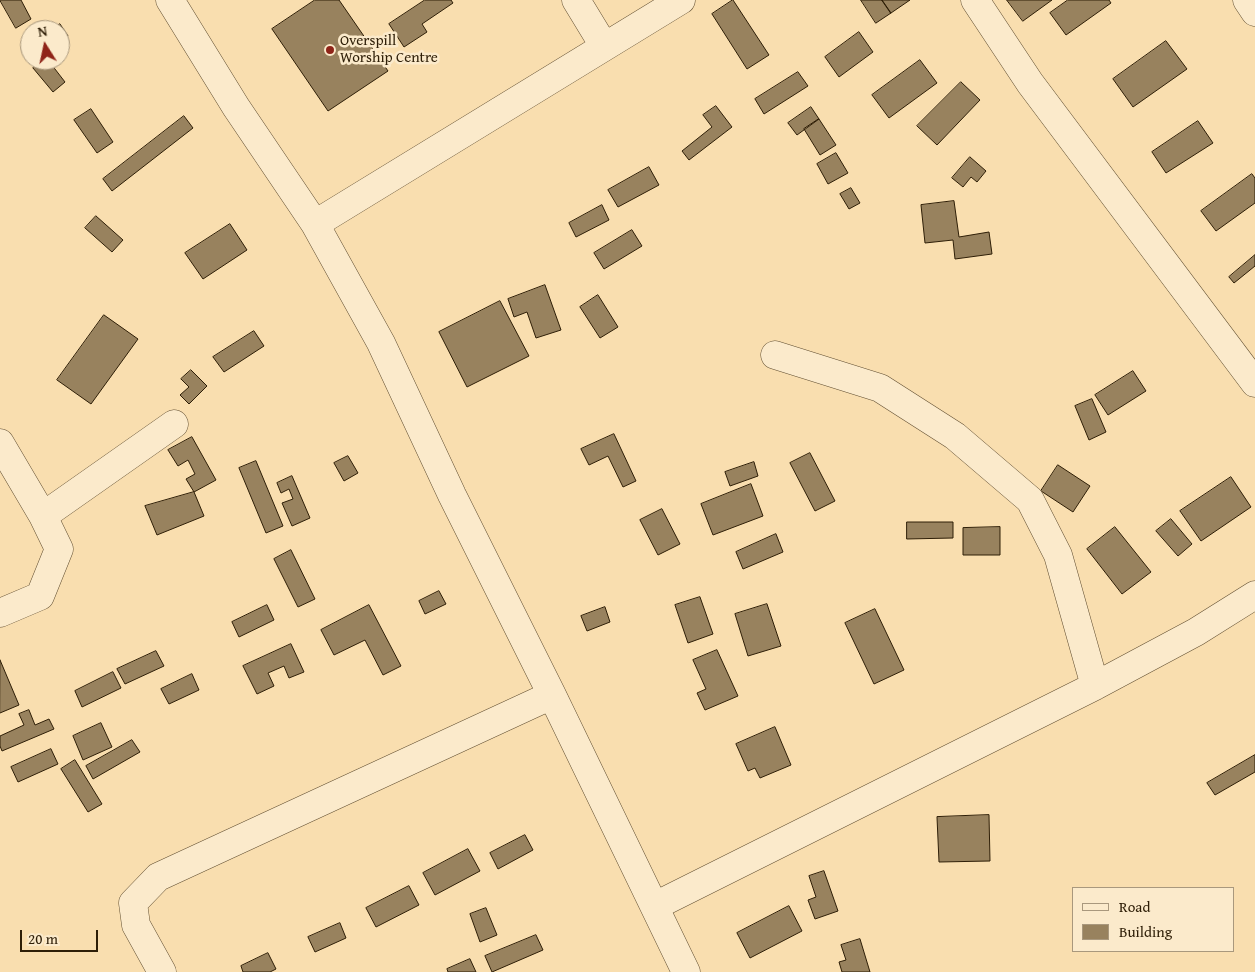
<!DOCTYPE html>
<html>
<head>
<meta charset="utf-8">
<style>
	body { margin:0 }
	#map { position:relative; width:1255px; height:972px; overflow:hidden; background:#f9deaf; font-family:"Gentium Book Plus",serif }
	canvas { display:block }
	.legend { position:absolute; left:1072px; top:887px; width:162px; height:65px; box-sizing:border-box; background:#fbeacb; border:1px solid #a9987d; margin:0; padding:6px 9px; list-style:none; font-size:15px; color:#2e1e07 }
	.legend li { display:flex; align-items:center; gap:10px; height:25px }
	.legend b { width:25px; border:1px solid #a9987d }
	.north { position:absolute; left:20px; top:20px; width:50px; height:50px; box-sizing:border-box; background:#fbeacb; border:1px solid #a9987d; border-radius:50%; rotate:350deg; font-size:14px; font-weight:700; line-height:20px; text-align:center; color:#2e1e07 }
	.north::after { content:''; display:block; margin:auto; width:18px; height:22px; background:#8f2418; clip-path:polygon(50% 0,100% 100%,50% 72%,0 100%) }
	.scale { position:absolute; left:20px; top:930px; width:78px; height:22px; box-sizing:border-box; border:2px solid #2e1e07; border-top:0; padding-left:6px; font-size:15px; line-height:18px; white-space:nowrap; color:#2e1e07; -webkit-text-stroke:4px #fbeacb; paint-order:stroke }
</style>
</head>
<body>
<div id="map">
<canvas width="1255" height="972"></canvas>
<ul class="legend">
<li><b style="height:6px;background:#fbeacb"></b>Road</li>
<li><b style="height:14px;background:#98825e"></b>Building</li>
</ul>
<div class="north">N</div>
<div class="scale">20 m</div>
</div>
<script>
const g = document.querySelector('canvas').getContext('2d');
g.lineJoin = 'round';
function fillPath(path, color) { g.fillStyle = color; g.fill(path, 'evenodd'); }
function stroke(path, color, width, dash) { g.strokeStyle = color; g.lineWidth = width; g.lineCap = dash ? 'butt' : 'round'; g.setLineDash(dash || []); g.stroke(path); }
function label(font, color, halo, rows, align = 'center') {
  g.font = font + ' "Gentium Book Plus",serif'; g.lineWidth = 5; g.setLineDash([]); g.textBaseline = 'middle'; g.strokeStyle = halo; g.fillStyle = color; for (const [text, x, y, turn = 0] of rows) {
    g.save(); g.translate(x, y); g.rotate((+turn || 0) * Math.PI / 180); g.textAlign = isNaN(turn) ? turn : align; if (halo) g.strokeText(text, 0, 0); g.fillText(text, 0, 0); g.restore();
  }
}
const building = new Path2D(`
	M0,0h21l10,19 -15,9z
	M315,0h24l49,71 -60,40 -56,-82z
	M425,0h26l2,3 -31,21 5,8 -23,15 -15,-23z
	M733,0l36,55 -22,14 -35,-55z
	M861,0h21l9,13 -15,10z
	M882,0h28l-19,13z
	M1007,0h45l-29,21z
	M1068,0h41l2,3 -45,32 -16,-22z
	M60,24l8,12 -8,6v-12h-8z
	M859,32l14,20 -34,25 -14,-20z
	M1166,41l21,28 -54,38 -20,-28z
	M43,60h5l17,22 -12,10 -20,-24z
	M920,60l17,23 -48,35 -17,-23z
	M798,72l10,14 -44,28 -9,-15z
	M961,82l19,18 -43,45 -20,-19z
	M716,106l16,21 -43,33 -7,-9 30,-24 -9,-12z
	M811,107l8,12 -22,16 -9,-12z
	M91,109l22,33 -16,11 -23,-33z
	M184,116l9,12 -81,63 -9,-12z
	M819,119l17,26 -16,10 -16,-26z
	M1198,121l15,22 -47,30 -14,-21z
	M836,153l12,20 -20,11 -11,-20z
	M970,157l16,14 -9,11 -6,-5 -8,10 -11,-9z
	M649,167l10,18 -41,22 -10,-17z
	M1252,174l3,4v25l-39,28 -15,-20z
	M851,188l9,15 -11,6 -9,-15z
	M954,201l5,36 30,-5 3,22 -37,5 -2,-19 -28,3 -4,-38z
	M602,205l7,15 -33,17 -7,-14z
	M96,216l27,24 -11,12 -27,-24z
	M230,224l17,26 -44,29 -18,-26z
	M632,230l10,16 -38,23 -10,-16z
	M1255,255v11l-21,17 -5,-6z
	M545,285l16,45 -25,8 -9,-26 -13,5 -6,-18z
	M598,295l20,32 -18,11 -20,-31z
	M500,301l29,55 -62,31 -28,-55z
	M104,315l34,24 -47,65 -34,-24z
	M254,331l10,15 -40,26 -11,-15z
	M191,370l16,16 -18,18 -9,-9 9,-8 -8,-8z
	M1133,371l13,20 -38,24 -13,-20z
	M1092,399l14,33 -17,8 -14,-34z
	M614,434l22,47 -13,6 -15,-31 -19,9 -8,-16z
	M192,437l24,43 -22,12 -8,-13 9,-5 -7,-14 -10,6 -10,-16z
	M810,453l25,48 -20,10 -25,-48z
	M348,456l10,17 -14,8 -10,-18z
	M256,461l27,65 -17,7 -27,-65z
	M754,462l4,14 -28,10 -5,-14z
	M1058,465l32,21 -17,26 -32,-21z
	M292,476l18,42 -18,8 -10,-23 11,-4 -4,-10 -8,4 -4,-10z
	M1231,477l20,30 -50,34 -21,-30z
	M751,484l12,32 -50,19 -12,-31z
	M194,492l10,24 -47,19 -12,-29z
	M662,509l18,35 -22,11 -18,-35z
	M1171,519l21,25 -14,12 -22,-25z
	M907,522h46v16l-46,1z
	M1000,527v28h-37v-27z
	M1115,527l36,45 -29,22 -35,-45z
	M776,534l7,18 -40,17 -7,-17z
	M291,550l24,49 -17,8 -24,-48z
	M439,591l7,13 -21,10 -6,-13z
	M700,597l13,37 -25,9 -13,-38z
	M767,604l14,42 -33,10 -13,-42z
	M267,605l7,15 -35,17 -7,-15z
	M369,605l32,61 -18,9 -18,-35 -31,15 -13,-25z
	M605,607l5,15 -23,9 -6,-15z
	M875,609l29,61 -30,14 -29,-61z
	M291,644l13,28 -15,6 -5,-12 -16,7 6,13 -17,8 -14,-28z
	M717,650l21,46 -33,14 -8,-17 9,-4 -13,-29z
	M156,651l8,15 -39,18 -8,-15z
	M0,660l19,45 -19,8z
	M113,672l8,16 -39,19 -7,-16z
	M192,674l7,16 -30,14 -8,-15z
	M29,710l6,15 14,-6 5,10 -52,22 -2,-5v-10l24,-11 -5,-11z
	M101,723l11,24 -29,13 -10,-24z
	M775,727l16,38 -31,13 -5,-10 -7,3 -12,-27z
	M132,740l8,12 -47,27 -7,-13z
	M51,749l7,15 -40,18 -7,-15z
	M1255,755v17l-40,23 -8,-12z
	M75,760l27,44 -14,8 -27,-43z
	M989,815l1,46 -51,1 -2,-45z
	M525,835l8,15 -35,19 -8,-16z
	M468,849l12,22 -45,24 -12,-22z
	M824,871l14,40 -23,8 -7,-19 8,-3 -7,-21z
	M409,886l10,19 -43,22 -10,-19z
	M789,906l13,25 -52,27 -13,-25z
	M486,908l11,27 -17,7 -10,-28z
	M340,923l6,15 -31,14 -7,-15z
	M536,935l7,15 -51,22 -7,-16z
	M860,939l10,33h-28l-3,-10 7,-2 -5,-15z
	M268,953l8,16 -6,3h-27l-2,-6z
	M470,959l6,13h-28l-1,-3z`);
const minor = new Path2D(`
	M170,0l66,107 79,117 66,119 71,152 100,200 134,277
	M576,0l28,46
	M975,0l55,83 225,300
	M1247,0l8,12
	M315,224l366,-224
	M775,355l105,33 75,48 75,64 28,55 37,131
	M0,443l43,73 16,33 -19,47 -40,17
	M43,516l131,-92
	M655,906l440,-220 101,-54 59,-37
	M162,972l-26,-47 -3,-22 25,-26 394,-182`);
const markers = [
	[330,50,5,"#8f2418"]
];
const poiNames = [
	["Overspill",340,41],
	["Worship Centre",340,58]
];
fillPath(building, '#98825e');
stroke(building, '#2e1e07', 1);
stroke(minor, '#614e31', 29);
stroke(minor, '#fbeacb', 28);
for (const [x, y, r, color] of markers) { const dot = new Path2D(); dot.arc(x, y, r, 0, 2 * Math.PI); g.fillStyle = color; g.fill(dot); stroke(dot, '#fbeacb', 2); }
label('15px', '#2e1e07', '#fbeacb', poiNames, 'left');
</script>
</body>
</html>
